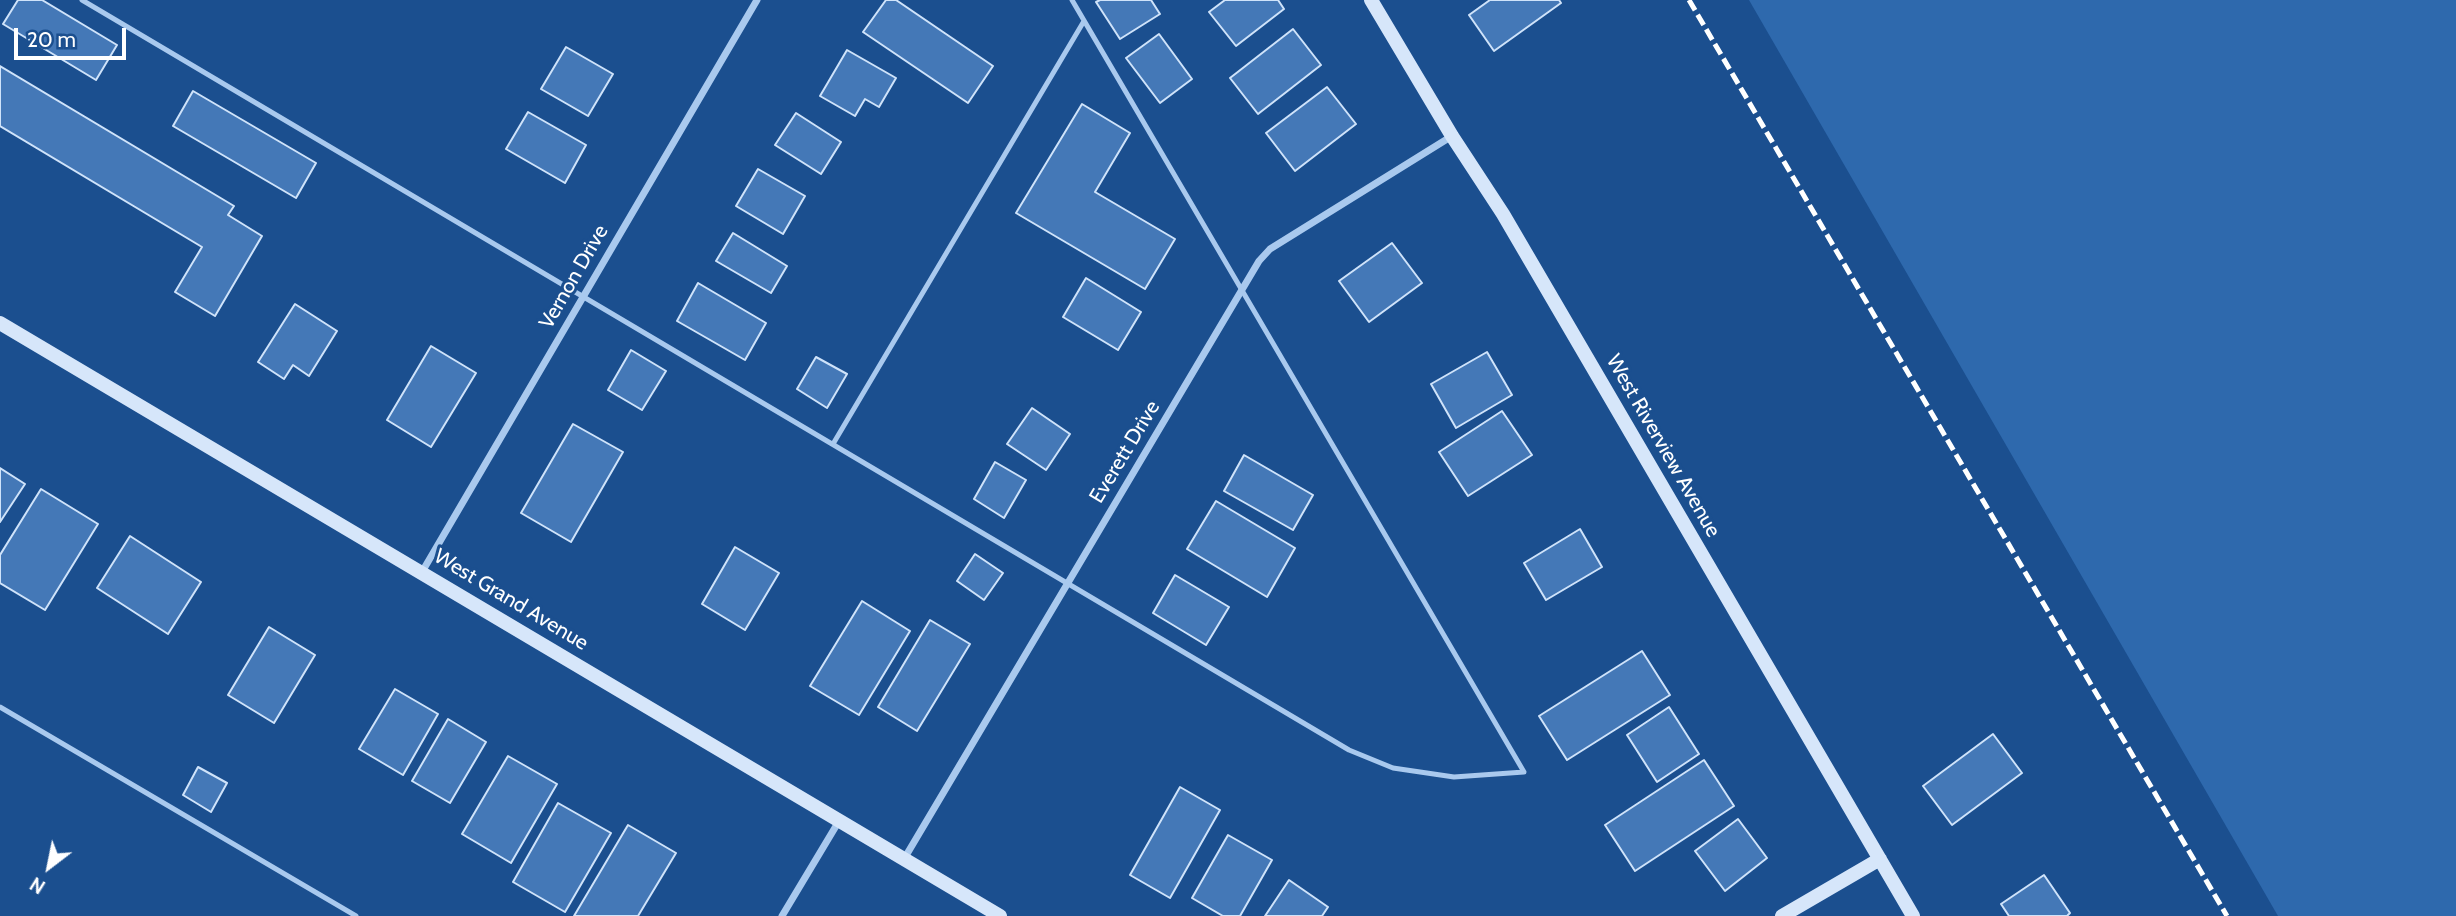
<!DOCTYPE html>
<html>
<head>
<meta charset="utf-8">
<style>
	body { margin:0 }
	#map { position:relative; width:2456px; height:916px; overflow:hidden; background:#1b4f8f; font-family:Cabin,sans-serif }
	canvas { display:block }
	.north { position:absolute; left:14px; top:832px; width:70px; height:70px; -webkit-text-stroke:5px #1b4f8f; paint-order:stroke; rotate:212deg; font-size:19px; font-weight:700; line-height:28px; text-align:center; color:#fff }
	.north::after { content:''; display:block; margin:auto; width:24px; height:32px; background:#fff; clip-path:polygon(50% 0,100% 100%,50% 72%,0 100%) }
	.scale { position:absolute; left:14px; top:28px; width:112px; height:32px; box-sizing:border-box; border:4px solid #fff; border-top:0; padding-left:9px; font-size:21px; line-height:24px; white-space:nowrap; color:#fff; -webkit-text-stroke:5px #1b4f8f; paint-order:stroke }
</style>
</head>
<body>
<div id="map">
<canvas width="2456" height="916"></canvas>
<div class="north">N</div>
<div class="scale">20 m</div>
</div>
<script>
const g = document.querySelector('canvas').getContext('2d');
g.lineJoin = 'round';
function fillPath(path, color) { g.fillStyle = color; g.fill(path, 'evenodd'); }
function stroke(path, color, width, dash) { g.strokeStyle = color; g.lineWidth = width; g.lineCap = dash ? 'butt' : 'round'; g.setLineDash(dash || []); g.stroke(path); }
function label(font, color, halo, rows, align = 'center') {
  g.font = font + ' Cabin,sans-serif'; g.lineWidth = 6; g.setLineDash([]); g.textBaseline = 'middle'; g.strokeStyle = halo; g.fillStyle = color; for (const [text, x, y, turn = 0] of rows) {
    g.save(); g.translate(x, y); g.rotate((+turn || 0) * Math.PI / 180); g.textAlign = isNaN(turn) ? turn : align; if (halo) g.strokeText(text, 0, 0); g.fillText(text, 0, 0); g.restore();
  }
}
const green = new Path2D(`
	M1749,0h707v916h-178z`);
const building = new Path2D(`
	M18,0h24l75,45 -21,35 -93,-56z
	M886,0h10l97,66 -25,37 -105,-71z
	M1100,0h51l9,14 -40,25 -24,-37z
	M1225,0h53l6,9 -48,37 -27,-34z
	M1490,0h69l2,3 -67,48 -25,-36z
	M1293,29l28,36 -63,49 -28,-36z
	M1159,34l33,45 -32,24 -34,-45z
	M566,47l47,27 -25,42 -47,-27z
	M847,50l49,28 -17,29 -14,-8 -10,17 -35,-20z
	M0,66l234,140 -6,9 34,21 -47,80 -40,-24 27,-45 -202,-121z
	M1327,87l29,37 -61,47 -29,-38z
	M193,91l123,72 -20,35 -123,-72z
	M1082,104l48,29 -35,59 80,47 -30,50 -129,-76z
	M528,112l58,33 -21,38 -59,-34z
	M796,113l45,29 -20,32 -46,-29z
	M758,169l47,27 -22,38 -47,-28z
	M733,233l54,33 -16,27 -55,-32z
	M1392,243l30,40 -53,39 -30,-41z
	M1086,278l55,34 -23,38 -55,-33z
	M698,283l68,40 -21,37 -68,-39z
	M295,304l42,27 -28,45 -16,-11 -9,14 -26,-17z
	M431,346l45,27 -45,74 -44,-27z
	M631,350l35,21 -24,39 -34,-20z
	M1487,352l25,43 -56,33 -25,-44z
	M816,357l31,17 -20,34 -30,-19z
	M1032,408l38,26 -24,36 -39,-26z
	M1502,411l30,44 -64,41 -29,-44z
	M573,424l50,28 -52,90 -50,-29z
	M1244,455l69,40 -20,35 -69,-39z
	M995,462l31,18 -22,38 -30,-19z
	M0,468l25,16 -25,38z
	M41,489l57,35 -53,86 -45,-27v-28z
	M1216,501l79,47 -28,49 -80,-48z
	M1580,529l22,38 -56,33 -22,-37z
	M130,536l71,46 -33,52 -71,-46z
	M735,547l44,26 -34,57 -43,-26z
	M975,554l28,19 -19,27 -27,-19z
	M1175,575l54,32 -23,38 -53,-32z
	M862,601l48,30 -51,84 -49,-29z
	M930,620l40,24 -53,87 -39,-24z
	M269,627l46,28 -41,68 -46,-28z
	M1642,651l28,44 -103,65 -28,-44z
	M395,689l43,25 -35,61 -44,-26z
	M1669,707l30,47 -42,28 -30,-47z
	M448,719l38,23 -36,61 -38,-22z
	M1993,734l29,39 -70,52 -29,-39z
	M508,756l49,28 -46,79 -49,-29z
	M1704,760l30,46 -99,65 -30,-46z
	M198,767l29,16 -16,29 -28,-17z
	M1180,787l40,23 -50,88 -40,-23z
	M558,803l53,30 -46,79 -52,-30z
	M1738,819l29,39 -42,33 -30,-40z
	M628,825l48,28 -38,63h-64z
	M1228,835l44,25 -32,56h-17l-31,-18z
	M2044,875l26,38 -3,3h-58l-8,-12z
	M1289,880l39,27 -6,9h-57z`);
const lane = new Path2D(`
	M82,0l1267,750 44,18 61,9 70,-5 -452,-772
	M833,444l251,-423
	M0,707l356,209`);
const street = new Path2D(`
	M422,572l335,-572
	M904,859l355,-598 11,-12 182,-113
	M782,916l57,-95`);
const secondary = new Path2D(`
	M1371,0l81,136 51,78 410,702
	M0,323l1000,593
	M1782,916l98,-57`);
const rail = new Path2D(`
	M1689,0l538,916`);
const streetNames = [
	["Vernon Drive",574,277,-60],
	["West Riverview Avenue",1663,446,60],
	["Everett Drive",1125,452,-59],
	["West Grand Avenue",511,600,31]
];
fillPath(green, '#2e69ad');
fillPath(building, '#4478b7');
stroke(building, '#cfe3fa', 2);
stroke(lane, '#a9c9ee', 5);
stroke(street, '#a9c9ee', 7);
stroke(secondary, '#d6e6fa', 14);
stroke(rail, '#fff', 5, [12, 5]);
label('21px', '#fff', '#1b4f8f', streetNames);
</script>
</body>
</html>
